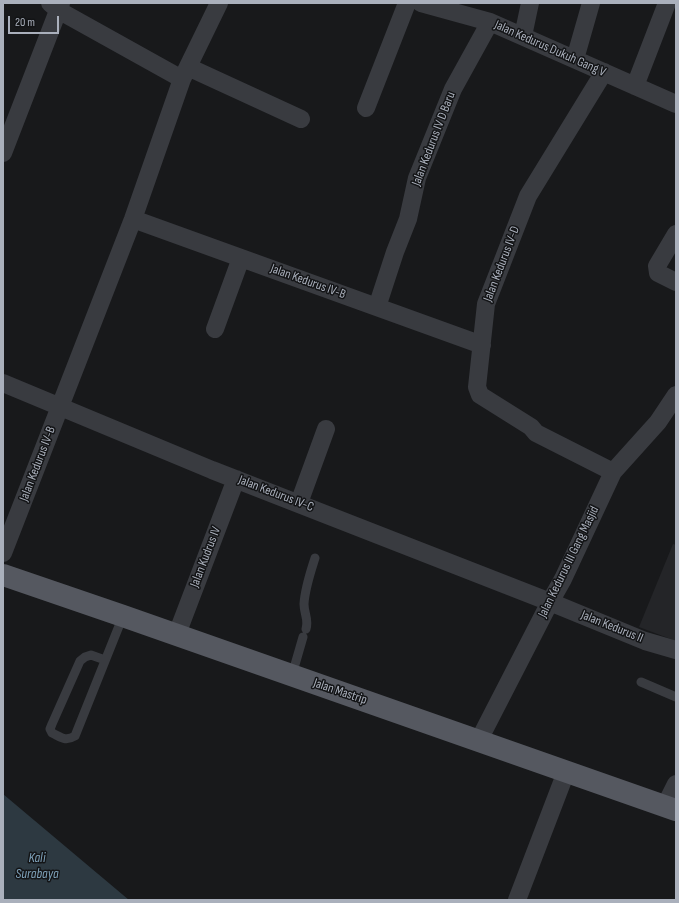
<!DOCTYPE html>
<html>
<head>
<meta charset="utf-8">
<style>
	body { margin:0 }
	#map { position:relative; width:679px; height:903px; overflow:hidden; background:#18191b; font-family:"Sofia Sans Condensed",sans-serif }
	canvas { display:block }
	.frame { position:absolute; inset:0; border:4px solid #aab0bc; pointer-events:none }
	.scale { position:absolute; left:8px; top:16px; width:51px; height:18px; box-sizing:border-box; border:2px solid #aab0bc; border-top:0; padding-left:5px; font-size:12px; line-height:14px; white-space:nowrap; color:#aab0bc; -webkit-text-stroke:3px #131416; paint-order:stroke }
</style>
</head>
<body>
<div id="map">
<canvas width="679" height="903"></canvas>
<div class="frame"></div>
<div class="scale">20 m</div>
</div>
<script>
const g = document.querySelector('canvas').getContext('2d');
g.lineJoin = 'round';
function fillPath(path, color) { g.fillStyle = color; g.fill(path, 'evenodd'); }
function stroke(path, color, width, dash) { g.strokeStyle = color; g.lineWidth = width; g.lineCap = dash ? 'butt' : 'round'; g.setLineDash(dash || []); g.stroke(path); }
function label(font, color, halo, rows, align = 'center') {
  g.font = font + ' "Sofia Sans Condensed",sans-serif'; g.lineWidth = 3; g.setLineDash([]); g.textBaseline = 'middle'; g.strokeStyle = halo; g.fillStyle = color; for (const [text, x, y, turn = 0] of rows) {
    g.save(); g.translate(x, y); g.rotate((+turn || 0) * Math.PI / 180); g.textAlign = isNaN(turn) ? turn : align; if (halo) g.strokeText(text, 0, 0); g.fillText(text, 0, 0); g.restore();
  }
}
const built = new Path2D(`
	M673,544l3,1v96l-37,-14z`);
const water = new Path2D(`
	M3,794l126,106h-126z`);
const lane = new Path2D(`
	M306,629c3,-10 -2,-15 -2,-25 1,-16 6,-30 11,-46
	M105,660l-14,-5 -6,2 -5,4 -28,63 -2,5 2,4c9,4 13,9 23,3l48,-120
	M292,675l11,-38
	M641,682l35,15`);
const street = new Path2D(`
	M50,3l8,7 124,69
	M421,3l69,19 186,82
	M523,36l7,-33
	M575,59l16,-56
	M188,67l113,52
	M604,72l-76,124 -42,108 -9,83 3,8 51,32 5,6 77,39
	M635,86l32,-83
	M366,108l41,-105
	M3,153l58,-150
	M133,219l349,126
	M676,234l-19,32 1,7 18,9
	M377,307l18,-55 13,-33 9,-41 36,-89 37,-67
	M215,329l26,-71
	M3,383l209,87 338,132 95,39 31,9
	M299,503l27,-74
	M3,553l130,-334 49,-140 37,-76
	M177,634l59,-155
	M479,740l71,-138 13,-23 50,-107 45,-50 18,-27
	M665,806l11,-22
	M517,900l49,-128`);
const primary = new Path2D(`
	M3,575l120,41 553,194`);
const streetNames = [
	["Jalan Kedurus Dukuh Gang V",550,49,24],
	["Jalan Kedurus IV D Baru",434,139,-69],
	["Jalan Kedurus IV-D",502,264,-69],
	["Jalan Kedurus IV-B",308,282,20],
	["Jalan Kedurus IV-B",38,464,-69],
	["Jalan Kedurus IV-C",276,494,21],
	["Jalan Kudrus IV",206,557,-69],
	["Jalan Kedurus III Gang Masjid",569,562,-64],
	["Jalan Kedurus II",612,627,22],
	["Jalan Mastrip",340,692,19]
];
const waterNames = [
	["Kali",37,858],
	["Surabaya",37,874]
];
fillPath(built, '#242528');
fillPath(water, '#2d3941');
stroke(lane, '#393b40', 9);
stroke(street, '#393b40', 18);
stroke(primary, '#555860', 22);
label('13px', '#aab0bc', '#131416', streetNames);
label('italic 14px', '#7ea1b9', '#131416', waterNames);
</script>
</body>
</html>
